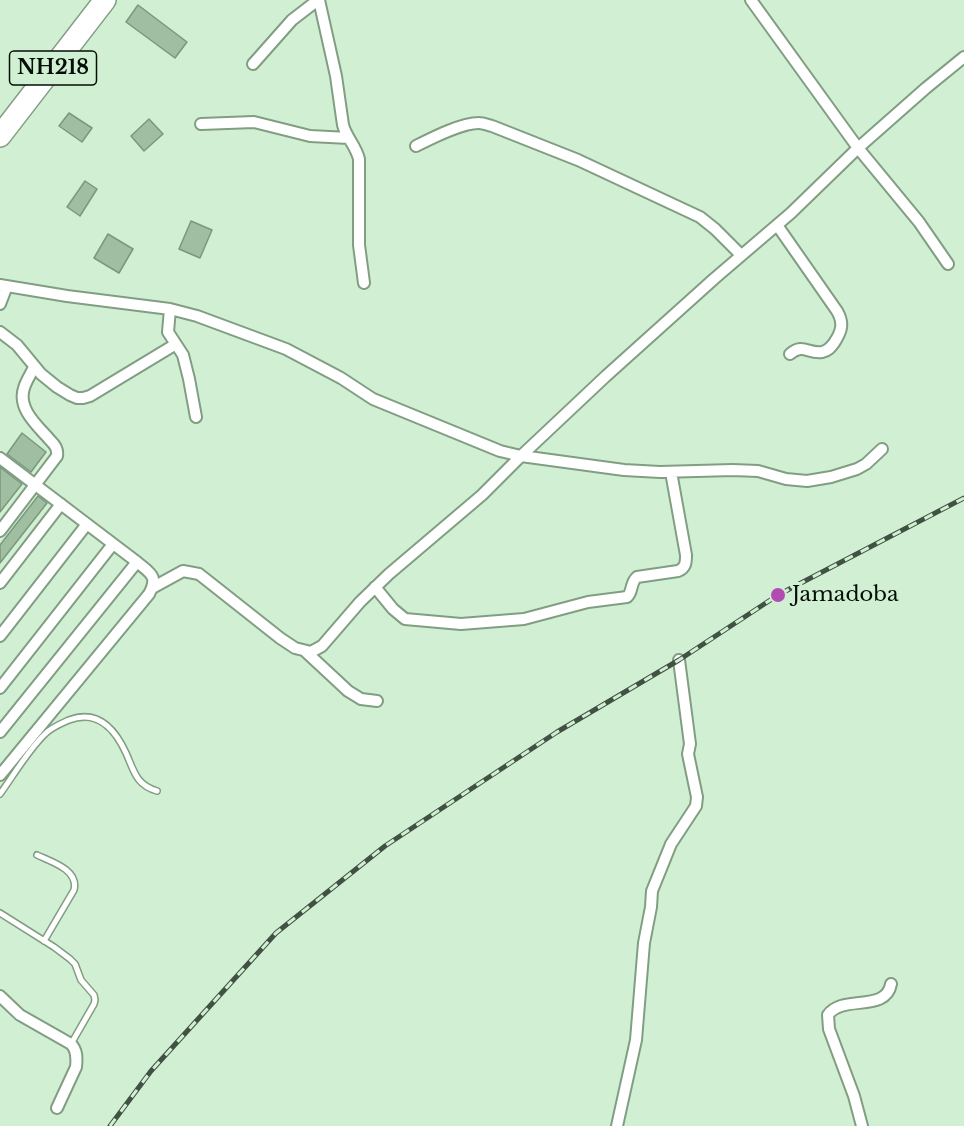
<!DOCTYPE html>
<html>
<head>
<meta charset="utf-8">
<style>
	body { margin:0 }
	canvas { display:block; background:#d1f0d3 }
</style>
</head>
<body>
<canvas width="964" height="1126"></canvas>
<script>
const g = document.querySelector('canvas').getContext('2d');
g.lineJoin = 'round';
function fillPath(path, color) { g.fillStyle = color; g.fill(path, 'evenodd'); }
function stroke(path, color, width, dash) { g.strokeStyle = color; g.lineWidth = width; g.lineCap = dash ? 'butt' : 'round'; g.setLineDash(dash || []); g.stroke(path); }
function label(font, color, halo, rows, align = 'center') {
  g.font = font + ' "Libre Baskerville",serif'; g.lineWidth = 6; g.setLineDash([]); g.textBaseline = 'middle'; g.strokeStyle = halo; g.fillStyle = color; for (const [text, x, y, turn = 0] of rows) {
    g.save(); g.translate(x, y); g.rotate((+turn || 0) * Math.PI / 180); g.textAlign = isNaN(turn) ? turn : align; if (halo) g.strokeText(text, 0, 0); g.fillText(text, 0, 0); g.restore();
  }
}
const building = new Path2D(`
	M138,5l49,37 -12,16 -49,-36z
	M69,113l23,15 -10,14 -23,-16z
	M149,119l14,15 -19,17 -13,-15z
	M85,181l12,8 -17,27 -13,-9z
	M191,221l21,9 -12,28 -21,-9z
	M108,234l25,15 -14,24 -25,-15z
	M22,433l24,19 -15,20 -24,-18z
	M0,467l22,17 -22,28z
	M38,496l9,7 -47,60v-18z`);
const lane = new Path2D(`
	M0,794c13,-18 29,-45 45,-60 7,-7 15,-10 24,-14 29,-11 46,9 57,33 8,18 10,32 31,38
	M37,855c15,7 42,15 37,35l-30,51
	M0,913l54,34 16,12 5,5 6,16 13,15 1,5 -1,4 -23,40`);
const street = new Path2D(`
	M319,0l17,76 7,49c3,12 13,21 16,34v86l5,38
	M751,0l107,148 61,74 29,42
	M253,64l39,-44 26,-20
	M201,124l53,-2 56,14 39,2
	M416,146c16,-8 45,-23 63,-23 4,0 9,2 13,3l86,34 122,57 15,12 26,26
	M777,225l60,86c7,12 5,20 -3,32 -3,4 -6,8 -12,9 -14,2 -19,-9 -32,2
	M0,285l67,11 103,13 27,7 89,33 55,29 32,21 127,52 21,5 103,14 36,2 73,-2 25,1 28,8 21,2 24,-4 26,-8 9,-5 16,-15
	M0,304l7,-18
	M170,309l-2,23 15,23 6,24 7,38
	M0,332l17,13 24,29 16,13 13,8 7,3h6l7,-2 86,-52
	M0,458l137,104c13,11 22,14 12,32l-149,181
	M0,531l57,-75c1,-7 -2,-11 -7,-16 -12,-14 -33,-31 -26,-52 2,-7 7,-14 10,-21
	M0,583l61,-79
	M375,587l18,22 12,10 56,5 63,-5 64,-17 39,-5c6,-5 3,-14 10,-20l41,-6c8,-3 8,-9 8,-16l-15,-83
	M152,588l31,-17 16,3 81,64 15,10 16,4 11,-6 38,-44 29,-28 93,-79 39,-39 85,-80 109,-98 76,-65 67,-65 68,-60 38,-31
	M0,636l87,-112
	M305,651l43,40 13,8 16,2
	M0,688l113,-144
	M0,732l137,-170
	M0,996l20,19 51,29c6,6 6,14 5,23l-19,41
	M617,1126l19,-86 8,-97 7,-36 1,-16 19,-47 25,-38 1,-9 -9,-43 2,-10 -11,-84
	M862,1126l-8,-30 -25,-67 -1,-14c14,-21 58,-2 63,-31`);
const highway = new Path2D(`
	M0,136l105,-136`);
const rail = new Path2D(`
	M110,1126l41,-55 125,-138 109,-87 172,-114 122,-72 99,-65 186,-97`);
const markers = [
	[778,595,8,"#b14cb2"]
];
const shields = [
	[53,68,87]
];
const shieldNames = [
	["NH218",53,68]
];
const poiNames = [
	["Jamadoba",792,595]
];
fillPath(building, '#a0bea2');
stroke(building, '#7b987d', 1.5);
stroke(lane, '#819e83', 8);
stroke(street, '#819e83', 14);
stroke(highway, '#819e83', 24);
stroke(lane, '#fff', 5);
stroke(street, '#fff', 10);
stroke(highway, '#fff', 21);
stroke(rail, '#415143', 5);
stroke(rail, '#d1f0d3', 3, [9]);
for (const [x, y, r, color] of markers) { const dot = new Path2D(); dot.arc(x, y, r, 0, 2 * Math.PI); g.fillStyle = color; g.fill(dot); stroke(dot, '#d1f0d3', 2); }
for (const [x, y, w] of shields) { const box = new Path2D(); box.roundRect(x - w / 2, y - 17, w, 34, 4.5); g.fillStyle = '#d1f0d3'; g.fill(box); stroke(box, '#050e06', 1.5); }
label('bold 20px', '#050e06', null, shieldNames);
label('21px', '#050e06', '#d1f0d3', poiNames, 'left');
</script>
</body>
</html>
